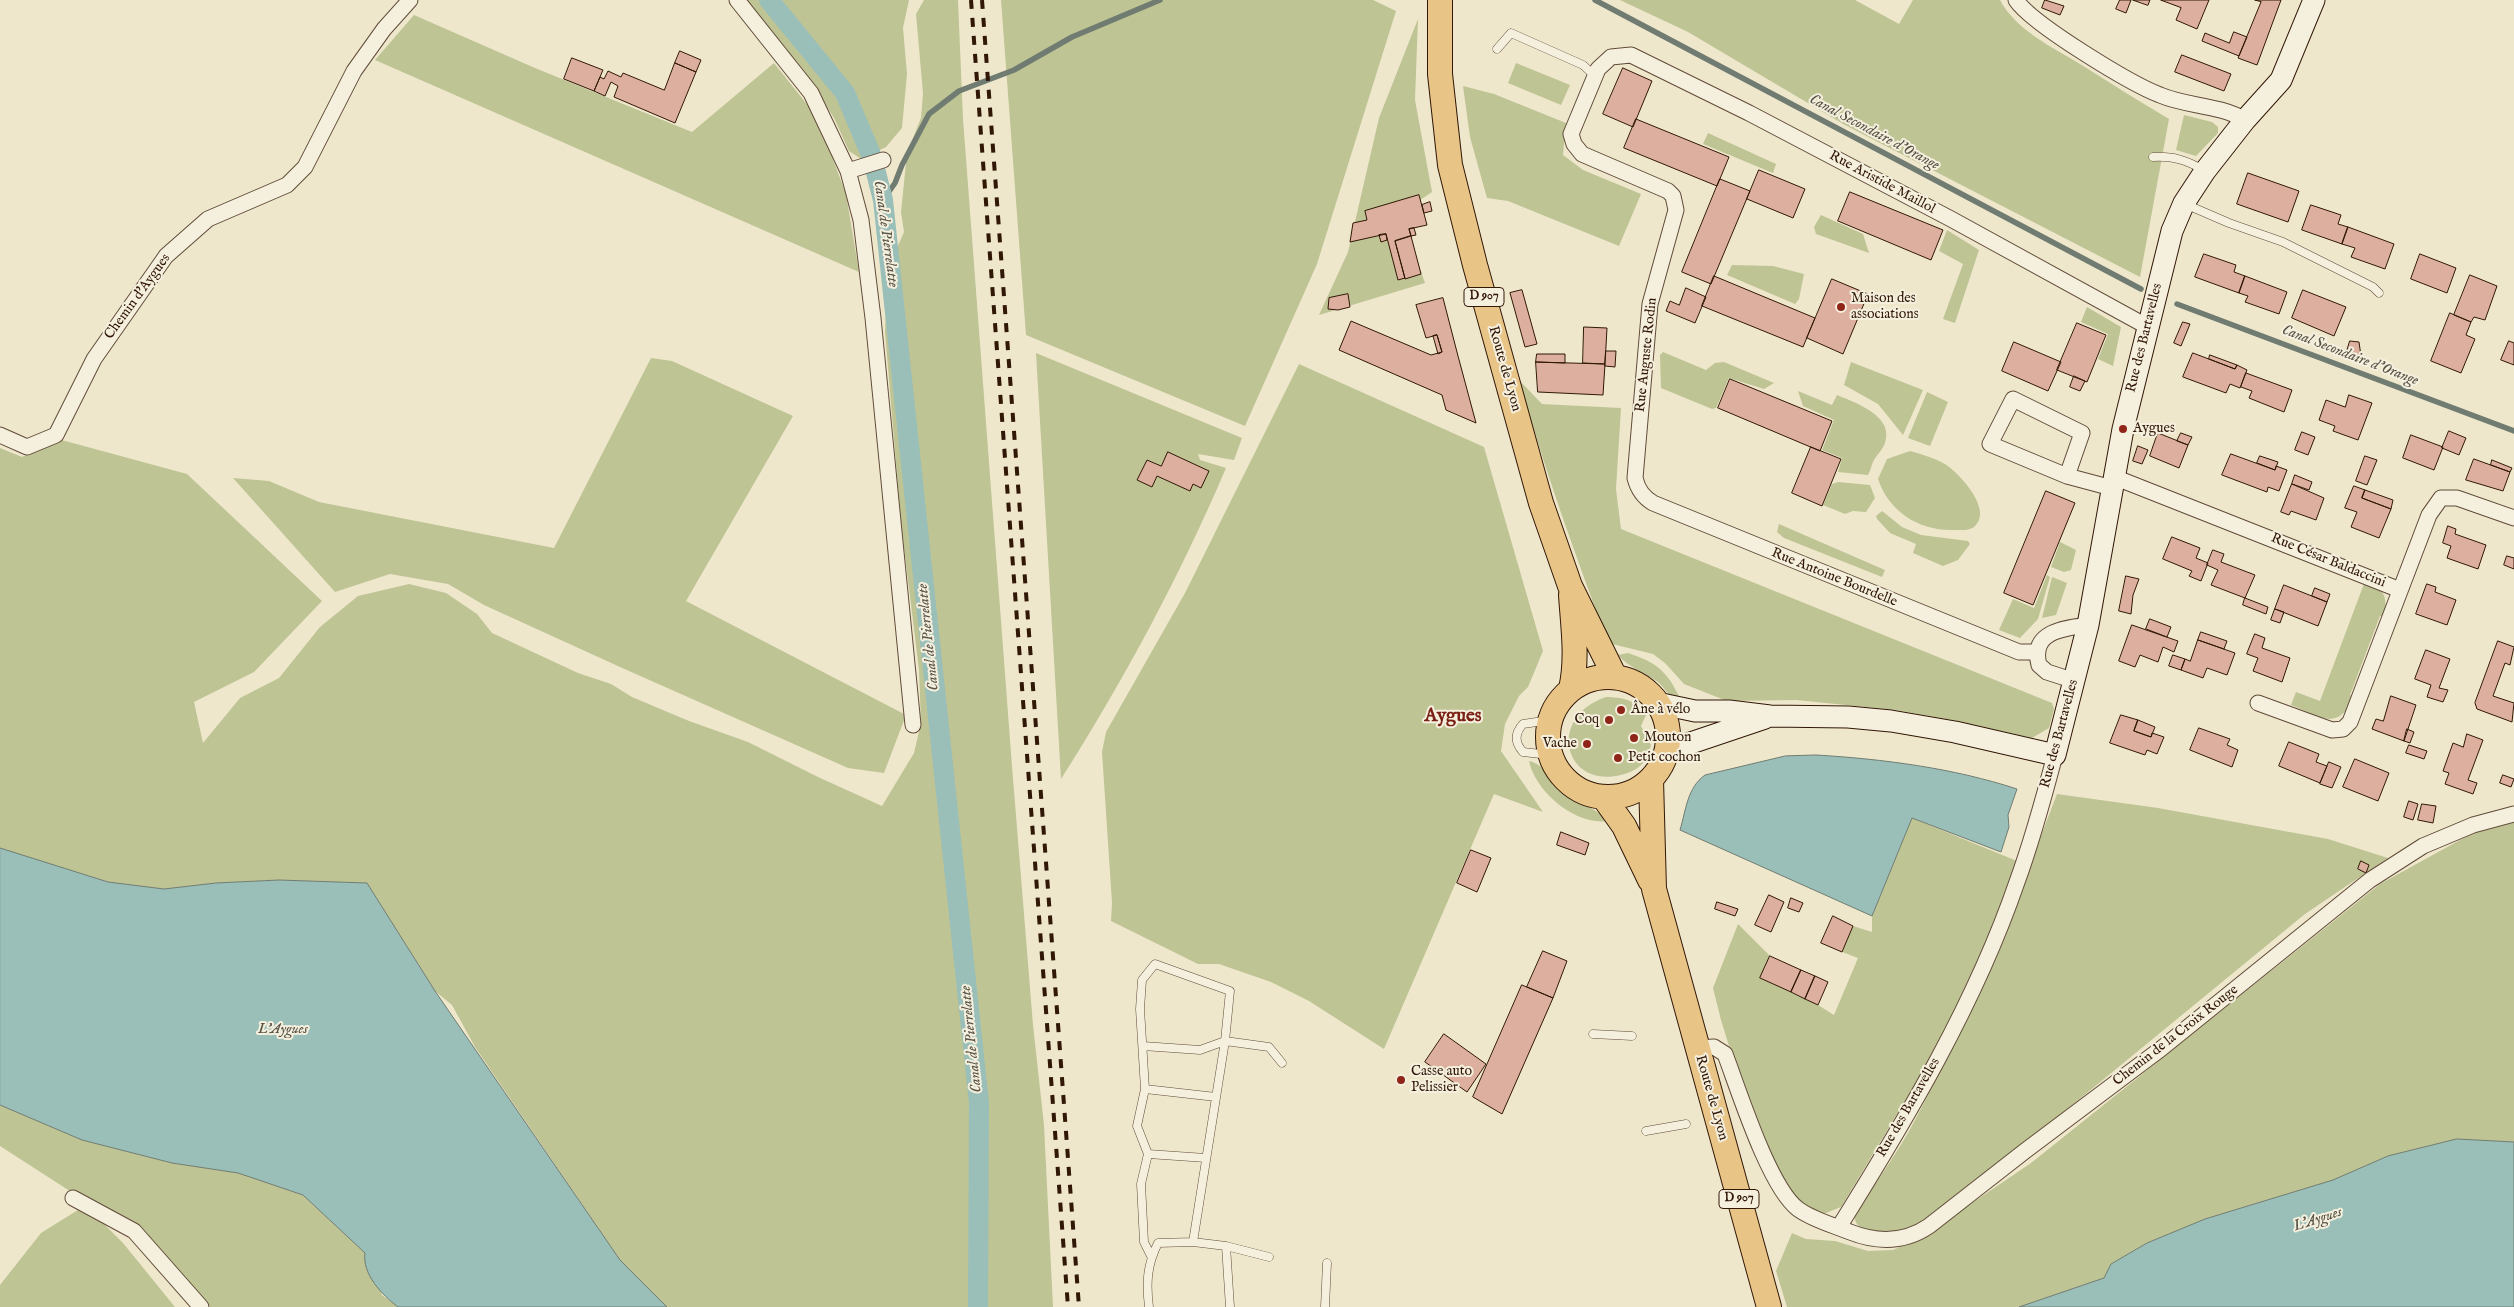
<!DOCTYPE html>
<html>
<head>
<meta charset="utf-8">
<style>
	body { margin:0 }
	canvas { display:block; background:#efe7cc }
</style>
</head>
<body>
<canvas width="2514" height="1307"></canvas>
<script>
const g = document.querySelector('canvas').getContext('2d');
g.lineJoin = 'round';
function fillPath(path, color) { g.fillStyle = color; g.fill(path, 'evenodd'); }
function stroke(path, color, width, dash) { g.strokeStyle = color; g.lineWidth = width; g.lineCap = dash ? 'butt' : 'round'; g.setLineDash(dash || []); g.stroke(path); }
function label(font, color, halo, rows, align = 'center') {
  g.font = font + ' "IM FELL English",serif'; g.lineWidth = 4; g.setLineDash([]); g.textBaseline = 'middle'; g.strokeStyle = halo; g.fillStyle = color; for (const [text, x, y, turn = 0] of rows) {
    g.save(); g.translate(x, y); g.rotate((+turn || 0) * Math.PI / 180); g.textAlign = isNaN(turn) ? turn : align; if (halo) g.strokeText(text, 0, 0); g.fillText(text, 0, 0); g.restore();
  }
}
const green = new Path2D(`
	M747,0h162l-6,28 4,46 -5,54 -16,19 -25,12 -12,-8 -15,-33 -29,-46z
	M924,0h34l5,119 49,647 21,259 11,100 9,182h-386l-47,-47 -145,-213 -23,-42 -17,-14 -68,-108 -88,-3 -63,3 -52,6 -56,-7 -108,-34v-400l22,9 36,-18 129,35 135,127 -68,71 -60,30 9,41 37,-45 39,-20 41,-51 38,-31 51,-12 37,9 31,21 15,19 86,40 33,11 21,13 57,24 59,21 70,35 64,29 32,-53 7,-30 -2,-53 -18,-147 -16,-191 3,-64 16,-36 -3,-20 6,-59 14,-35 2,-25 -7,-79z
	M1001,0h372l23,11 -79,253 -72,162 -219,-91z
	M1620,0h235l44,24 14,-24h87c16,30 52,47 80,64 30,19 59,37 89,55l-29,158 -295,-152 -157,-93z
	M414,15l121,53 157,64 82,-69 43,54 29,77 13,78 -484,-212z
	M1418,19l-3,81 17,92 -31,21 24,70 -106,32 29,-63 31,-134z
	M1516,63l54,22 -9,20 -53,-22z
	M1463,86l31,8 72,29 -3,32 20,15 58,24 -22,52 -111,-45 -21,-3 -17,-61z
	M2184,115l28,7 6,5v6l-22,23 -20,-6z
	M1708,133l68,31 -3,9 -70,-29z
	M1821,215l42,19 6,19 -53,-19 -2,-7z
	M1947,230l32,20 -24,73 -12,-4 20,-55 -24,-13z
	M1732,265l41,1 31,8 -5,25 -4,5 -68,-29z
	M2087,307l34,20 -8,39 -15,-7 10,-25 -27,-12z
	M1663,352l43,18 9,-7 9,-1 50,21 -10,6 -35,-11 -13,30 -4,1 -51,-21 -1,-33z
	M1036,353l206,85 -8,22 -36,-6 2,6 26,8c-46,108 -102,212 -165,311z
	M651,358l21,3 121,55 -107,185 220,114 -22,58 -36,-5 -228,-101 -136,-62 -36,-21 -58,-10 -55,18 -102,-114 36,3 50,21 235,46z
	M1851,362l72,28 -20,45 -25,-31 -34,-19z
	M1299,364l185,83 59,204 -15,36 -9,9 -14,28 -4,27 42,61 -49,-18 -110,255 -75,-48 -38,-19 -52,-18h-21l-87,-43 1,-18 -10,-151 4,-20 79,-139z
	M1520,381l22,23 79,4 -5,81 5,40 431,174 2,6 -5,19 -17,10 -75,-17 -61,-11 -100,-10 -69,1 -43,-17 -19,-21 -12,-9 -45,-11c-32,-87 -64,-173 -88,-262z
	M1798,391l34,14 5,-10c17,7 58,21 48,48 -2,6 -8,12 -11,17 -3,5 -3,10 -6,15l-30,-3 4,-14 -20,-8 12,-30 -31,-14z
	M1927,392l21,10 -18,44 -22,-8z
	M1910,451c12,3 24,7 35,13 14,9 48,45 30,62 -5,5 -14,4 -21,4 -35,1 -65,-18 -76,-51l9,-20z
	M1838,482l32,3 5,13 -9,14 -13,-1 -8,3 -22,-9 9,-21z
	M1882,511l20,16 19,8 47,6 2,3 -12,16 -15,6 -30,-13 3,-9 -26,-11 -13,-14 -1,-3z
	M1779,524l106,46 -3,7 -98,-39 -7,-6z
	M2060,542l16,8 -5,20 -7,2 -13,-5z
	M2047,575l3,2 -12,42 -18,19 -21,-8 14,-31 21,9z
	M2052,577l15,6 -11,32 -14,3z
	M2365,581c21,8 21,15 21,36l-6,-1 -30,79 5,3c-20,34 -33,19 -64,7l5,-13 24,9z
	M1628,653c28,9 39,18 52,45l-6,1c-7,-5 -10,-12 -16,-17 -14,-10 -29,-14 -40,-27z
	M1606,697c16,0 31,3 40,18l-5,11 10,19c-2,6 -5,16 -10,20 -6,6 -13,8 -20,10 -57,14 -75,-58 -15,-78z
	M1529,761c17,4 19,17 30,28 15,13 35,17 49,32 -33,5 -73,-30 -79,-60z
	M2057,794l101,14 170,31 60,19 -83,56 -340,279c-29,21 -59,49 -97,38 -9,-3 -13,-7 -14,-16 20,-30 43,-61 60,-93 56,-105 100,-216 143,-328z
	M1912,818l105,43 -36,100 -67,125 -73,121 -15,6 -12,1 -30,-27 -47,-115 -16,-52 -8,-32 25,-64 32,32 -9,22 57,27 16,10 24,-57 -16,-6 11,-26 19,6v-16z
	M2514,822v320l-57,-3 -69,17 -55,24 -128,39 -58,24 -36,21 -7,14 -85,29h-232l-11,-36 16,-38 14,6 29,2 33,10 25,-1 29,-13 109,-74 349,-279 91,-50z
	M0,1105l82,35 90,23 66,10 65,22 62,58 17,42 16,12h-188l-68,-77 -66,-35 -76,-49z
	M78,1210l26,14 19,19 52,64h-175v-22l41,-52z`);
const water = new Path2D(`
	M1816,755c67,4 137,13 201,34l-9,26 1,12 -8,25 -89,-34 -40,98 -192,-86c6,-20 7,-42 25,-55l80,-19z
	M0,848l108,34 56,7 52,-6 63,-3 88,3 68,108 185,269 47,47h-269c-16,-12 -36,-33 -33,-54l-62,-58 -65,-22 -66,-10 -90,-23 -82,-35z
	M2457,1139l57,3v165h-495l85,-29 7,-14 36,-21 58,-24 128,-39 55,-24z`);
const stream = new Path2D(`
	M1595,0l546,289
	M883,200l12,-17 7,-18 27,-51 30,-23 55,-21 58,-33 88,-37
	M2177,304l337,127`);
const canal = new Path2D(`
	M769,0l76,93 27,64 11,43 96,903 -1,204`);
const building = new Path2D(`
	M2045,0l19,6 -4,9 -18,-7z
	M2120,0h11l-5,13 -10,-4z
	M2133,0h17l-2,5z
	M2161,0h48l-12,29 -21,-9 5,-12z
	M2255,0h26l-24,65 -19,-7 23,-56z
	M2234,32l13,5 -8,19 -37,-15 3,-8 24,10z
	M680,51l21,9 -5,12 -21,-9z
	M2182,55l49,19 -7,17 -49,-19z
	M572,58l31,12 -9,21 -30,-12z
	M675,63l21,9 -21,51 -61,-26 4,-11 -7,-4 -6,14 -11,-5 6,-14 4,2 4,-8 13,6 2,-4 41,17z
	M1623,68l29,13 -19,46 -30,-13z
	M1636,119l93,38 -12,29 -93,-38z
	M1759,170l46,19 -12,29 -46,-19z
	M2248,173l51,18 -11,31 -51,-18z
	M1720,179l30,12 -39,93 -29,-12z
	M1850,192l93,38 -12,30 -93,-39z
	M1419,195l8,30 -18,4 2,7 -16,5 10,37 -7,2 -12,-46 -36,8 3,-19 14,-3 -2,-9z
	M1430,202l2,9 -8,2 -2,-8z
	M2311,205l30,10 -3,9 10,3 -6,17 -40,-14z
	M2348,227l46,17 -9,25 -34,-12 4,-9 -13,-4z
	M1414,228l2,7 -5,1 -2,-7z
	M1386,234l1,6 -6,2 -2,-7z
	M1411,236l10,38 -16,5 -10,-38z
	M2204,254l32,11 -2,7 11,4 -6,17 -44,-16z
	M2420,254l36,14 -9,25 -36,-14z
	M2470,275l27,11 -12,34 -11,-3 -3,5 -17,-7z
	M1714,276l101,42 -12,29 -101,-41z
	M2245,276l42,16 -8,22 -34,-12 3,-6 -9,-3z
	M1832,279l36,15 -25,60 -36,-16z
	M1686,288l20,9 -11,26 -29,-12 4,-10 9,4z
	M1522,290l15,54 -12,3 -15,-54z
	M2303,290l43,17 -12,29 -42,-18z
	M1348,294l2,13 -12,3 -10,-1 1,-11z
	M1443,298l15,58 18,67 -30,-13 -4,-15 -103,-45 12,-29 80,34 11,-3 -5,-17 -11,3 -10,-33z
	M2450,313l21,9 -5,13 9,4 -14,34 -30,-12z
	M2183,322l7,2 -9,22 -7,-3z
	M2077,323l29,12 -19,47 -30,-12z
	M1584,327l23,1 -2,36 -22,-1z
	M1437,335l5,17 -4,2 -5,-18z
	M2350,341l9,1 2,14 -14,-5z
	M2509,341l5,2v22l-13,-5z
	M2014,342l47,20 -13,29 -46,-20z
	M1606,351h10l-1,16 -10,-1z
	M2193,353l42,16 2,-4 10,5 -7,18 -10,-4 -4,9 -43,-16z
	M1537,354h28v9l-29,-1z
	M2210,355l27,10 -2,4 -26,-10z
	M1536,362l69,2 -2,31 -65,-3z
	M2246,373l46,17 -8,22 -35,-14 3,-7 -11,-4z
	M2074,376l11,5 -5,10 -10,-4z
	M1730,379l102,42 -12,30 -102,-43z
	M2349,395l23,8 -14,37 -25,-9 2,-5 -16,-6 7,-20 19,7z
	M2449,431l17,7 -7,17 -17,-7z
	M2302,432l13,5 -7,18 -13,-5z
	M2158,433l30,12 -9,23 -29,-12z
	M2181,433l11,4 -4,8 -11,-4z
	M2411,435l32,12 -9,23 -31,-12z
	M2138,446l10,4 -6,14 -9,-3z
	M1811,447l30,12 -19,47 -30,-13z
	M1168,452l41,19 -8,17 -8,-4 -3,7 -33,-15 -5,11 -15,-7 10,-20 14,6z
	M2231,454l44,16 1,-4 11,4 -8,21 -11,-4 -1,5 -45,-17z
	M2260,456l18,6 -3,8 -18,-7z
	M2365,456l12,4 -10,25 -11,-4z
	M2474,459l36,13 -7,19 -37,-11z
	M2492,460l20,8 -2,4 -19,-7z
	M2295,475l17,7 -3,8 -17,-6z
	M2292,484l32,14 -8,22 -25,-9 -2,4 -8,-3z
	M2354,486l11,4 -3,8 29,11 -12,29 -28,-11 6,-15 -12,-4z
	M2365,490l28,10 -2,9 -29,-11z
	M2046,491l29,12 -42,102 -29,-12z
	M2448,526l8,3 -1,5 31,11 -8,24 -31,-11 4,-12 -8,-3z
	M2172,537l28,11 -4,10 12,5 -7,18 -12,-5 3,-5 -29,-12z
	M2213,550l11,4 -3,8 34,13 -10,23 -34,-13 7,-15 -11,-5z
	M2507,556l7,2v11l-10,-4z
	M2126,576l13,3 -6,16 -2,19 -12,-3z
	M2427,584l9,3 -1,5 21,8 -9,25 -31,-11z
	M2284,585l43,17 -9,24 -43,-17z
	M2315,588l15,6 -3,8 -15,-6z
	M2245,598l23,9 -2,7 -23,-9z
	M2275,609l9,3 -4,11 -9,-3z
	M2150,619l21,8 -4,10 -21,-8z
	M2132,625l46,16 -4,11 -11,-5 -5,15 -18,-7 -5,12 -16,-6z
	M2201,632l26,9 -3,8 -26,-9z
	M2255,634l10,4 -3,10 28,10 -8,24 -29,-11 5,-13 -11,-4z
	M2198,640l37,13 -8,22 -20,-7 -4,10 -22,-8 4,-11 5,2z
	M2498,641l16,6 -4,18 -5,-2 -12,33 21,7 -2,19 -35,-13 -2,-6z
	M2426,650l24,9 -11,29 9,2 -5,12 -16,-5 4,-12 -16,-6z
	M2173,655l12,4 -4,11 -12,-4z
	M2391,696l25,9 -12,36 -32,-12 4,-10 7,2z
	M2121,715l17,5 -4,11 17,6 1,-4 12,4 -7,17 -10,-4 -2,5 -35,-12z
	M2138,720l17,7 -4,10 -17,-6z
	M2199,728l31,11 -3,6 11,5 -6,17 -42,-17z
	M2407,729l7,3 -4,11 -6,-2z
	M2467,734l16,6 -15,40 9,3 -4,11 -28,-10 4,-11 -6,-2 10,-28 10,4z
	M2289,742l30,12 -3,8 11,4 -7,17 -41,-17z
	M2409,745l18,6 -3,8 -18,-6z
	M2355,759l34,14 -11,28 -35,-14z
	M2329,762l12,5 -9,21 -12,-4z
	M2503,775l11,4 -3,8 -11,-4z
	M2409,801l9,3 -5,16 -9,-3z
	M2422,804l14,2 -3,17 -15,-3z
	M1561,832l28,11 -4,12 -28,-10z
	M1471,850l20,8 -14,34 -20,-9z
	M2361,861l8,4 -3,8 -8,-4z
	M1769,895l15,7 -13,30 -16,-7z
	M1791,898l12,5 -4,9 -11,-4z
	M1717,902l21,7 -3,7 -20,-7z
	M1833,916l20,10 -11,26 -21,-9z
	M1543,951l24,10 -14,37 -26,-11z
	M1770,956l31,14 -10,22 -31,-14z
	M1801,970l14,6 -10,23 -14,-7z
	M1815,976l13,6 -10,23 -13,-6z
	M1522,985l31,13 -51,116 -29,-17z
	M1444,1034l42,30 -19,28 -42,-30z`);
const lane = new Path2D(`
	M1497,49l14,-16 72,32 12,11
	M2153,157c20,-1 34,3 52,14
	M2185,204l44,19 54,19 90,45 6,6
	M1550,720l-27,4c-8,9 -9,18 0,28l27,3
	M1593,1034l39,2
	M1143,1046l57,4 25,-9 44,6 13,16
	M1145,1089l71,8
	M1646,1131l40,-7
	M1148,1154l58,4
	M1226,1246l4,61
	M1151,1256l-7,-14 -3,-58 7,-30 -11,-28 8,-37 -5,-80 2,-29 13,-16 75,27 -5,50 -32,201 33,4 43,11
	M1149,1307c-3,-24 -2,-42 9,-64l35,-1
	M1325,1307l2,-44`);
const street = new Path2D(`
	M737,0l74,93 37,78 35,-11
	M2016,0c16,24 115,84 144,95 28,12 58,9 85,25
	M848,171l13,49 12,98 40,407
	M0,435l27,12 29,-12 38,-76 72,-103 42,-37 79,-34 18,-18 49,-96 30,-42 26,-29
	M2067,476l-77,-32 23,-45 69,34 -15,43 45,12
	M2114,477l286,113
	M2038,652h-19l-366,-149c-10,-6 -15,-13 -18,-25l15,-174 26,-94 -3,-14 -5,-5 -86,-37 -8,-10 -3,-10 27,-65 13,-12 20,-2 118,58 202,106 197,108
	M2075,681l-28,-9 -8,-7c-9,-34 26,-37 49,-40
	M2258,703l74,27 11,-1 7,-7 79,-207 12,-17h16l57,20
	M1697,1048l17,-1 11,7c14,37 44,133 73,155 15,11 35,16 52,23 28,11 54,11 79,-6l96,-75 137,-103 208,-168 53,-34 50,-21 41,-11
	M73,1198l61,33 67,76
	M1839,1227c68,-109 136,-223 178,-345 15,-41 27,-85 38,-127`);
const secondary = new Path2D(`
	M1657,703l38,8h34l41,5 78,1 43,4 64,11 100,23 33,-130 35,-196 49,-198 12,-28 21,-32 40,-51 36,-40 33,-80
	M1667,751l98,-33`);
const primary = new Path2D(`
	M1440,0v74l10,91 25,100 66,238 29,83 45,91
	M1571,595c2,31 7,63 0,94
	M1548 737a60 60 0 1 1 120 0a60 60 0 1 1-120 0Z
	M1651,779l3,110 115,418
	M1604,798l20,28 26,54`);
const rail = new Path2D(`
	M971,0l97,1307
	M982,0l97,1307`);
const markers = [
	[1841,307,5,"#8f2418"],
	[2123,429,5,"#8f2418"],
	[1621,710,5,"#8f2418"],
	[1609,720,5,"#8f2418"],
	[1634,738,5,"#8f2418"],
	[1587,744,5,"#8f2418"],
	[1618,758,5,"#8f2418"],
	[1401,1080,5,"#8f2418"]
];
const shields = [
	[1484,297,40],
	[1739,1199,40]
];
const shieldNames = [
	["D 907",1484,297],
	["D 907",1739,1199]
];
const streetNames = [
	["Rue Aristide Maillol",1882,183,28],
	["Chemin d'Aygues",138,297,-54],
	["Rue des Bartavelles",2145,338,-76],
	["Rue Auguste Rodin",1647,355,-84],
	["Route de Lyon",1504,369,74],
	["Rue César Baldaccini",2328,561,22],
	["Rue Antoine Bourdelle",1834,578,22],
	["Rue des Bartavelles",2060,734,-75],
	["Chemin de la Croix Rouge",2176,1036,-38],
	["Route de Lyon",1711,1098,74],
	["Rue des Bartavelles",1909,1108,-60]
];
const poiNames = [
	["Maison des",1851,299],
	["associations",1851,315],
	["Aygues",2133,429],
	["Âne à vélo",1631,710],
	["Coq",1599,720,"right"],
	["Mouton",1644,738],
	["Vache",1577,744,"right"],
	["Petit cochon",1628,758],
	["Casse auto",1411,1072],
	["Pelissier",1411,1088]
];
const waterNames = [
	["Canal Secondaire d'Orange",1874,133,28],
	["Canal de Pierrelatte",885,234,82],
	["Canal Secondaire d'Orange",2350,356,21],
	["Canal de Pierrelatte",929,637,-96],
	["L'Aygues",283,1030],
	["Canal de Pierrelatte",972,1039,-96],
	["L'Aygues",2318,1220,-18]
];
const districtNames = [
	["Aygues",1453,717]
];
fillPath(green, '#bec494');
fillPath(water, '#9abfb9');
stroke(water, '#707c71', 1);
stroke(stream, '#707c71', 5.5);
stroke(canal, '#9abfb9', 20);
fillPath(building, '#ddaf9e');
stroke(building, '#311706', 1);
stroke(lane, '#604b38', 9);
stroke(street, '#604b38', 17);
stroke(secondary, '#311706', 23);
stroke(primary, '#311706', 26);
stroke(lane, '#f5efde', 8);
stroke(street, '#f5efde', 15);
stroke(secondary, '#f5efde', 21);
stroke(primary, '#e8c486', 24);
stroke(rail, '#311706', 4, [9, 9]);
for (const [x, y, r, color] of markers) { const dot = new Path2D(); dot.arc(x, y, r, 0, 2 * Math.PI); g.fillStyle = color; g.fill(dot); stroke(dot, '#f5efde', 2); }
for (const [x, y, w] of shields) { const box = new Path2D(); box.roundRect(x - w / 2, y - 9.5, w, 19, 4); g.fillStyle = '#f5efde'; g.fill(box); stroke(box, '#311706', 1); }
label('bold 12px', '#311706', null, shieldNames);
label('14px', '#311706', '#f5efde', streetNames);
label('14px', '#311706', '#f5efde', poiNames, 'left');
label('italic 15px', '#565245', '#f5efde', waterNames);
label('bold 19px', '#7a1f14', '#f5efde', districtNames);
</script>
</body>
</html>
